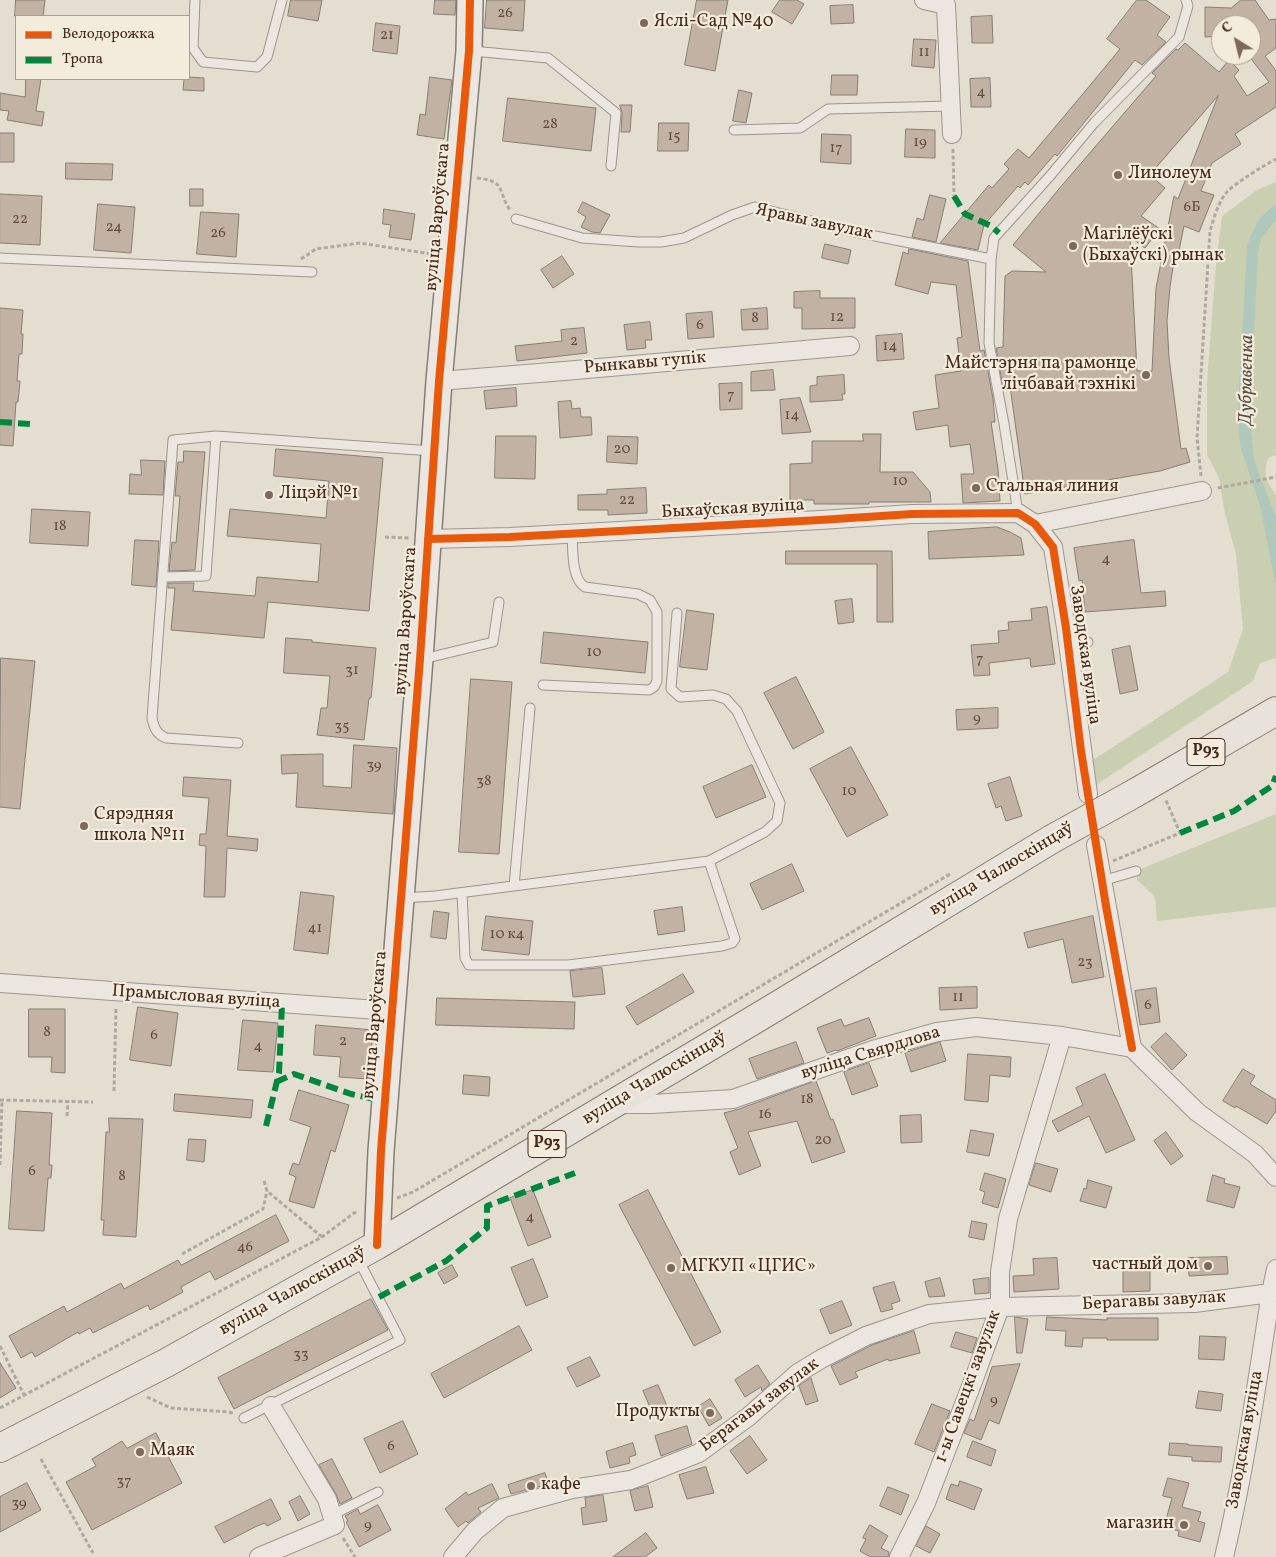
<!DOCTYPE html>
<html>
<head>
<meta charset="utf-8">
<style>
	body { margin:0 }
	#map { position:relative; width:1276px; height:1557px; overflow:hidden; background:#e4ded1; font-family:Vollkorn,serif }
	canvas { display:block }
	.legend { position:absolute; left:15px; top:15px; width:175px; height:65px; box-sizing:border-box; background:#f3ecdc; border:1px solid #ad9e90; margin:0; padding:6px 9px; list-style:none; font-size:15px; color:#452a1d }
	.legend li { display:flex; align-items:center; gap:10px; height:25px }
	.legend b { width:25px; border:1px solid #ad9e90 }
	.north { position:absolute; left:1211px; top:15px; width:50px; height:50px; box-sizing:border-box; background:#f3ecdc; border:1px solid #ad9e90; border-radius:50%; rotate:324deg; font-size:14px; font-weight:700; line-height:20px; text-align:center; color:#452a1d }
	.north::after { content:''; display:block; margin:auto; width:18px; height:22px; background:#7d695c; clip-path:polygon(50% 0,100% 100%,50% 72%,0 100%) }
</style>
</head>
<body>
<div id="map">
<canvas width="1276" height="1557"></canvas>
<ul class="legend">
<li><b style="height:6px;background:#e8590c"></b>Велодорожка</li>
<li><b style="height:6px;background:#00873e"></b>Тропа</li>
</ul>
<div class="north">С</div>
</div>
<script>
const g = document.querySelector('canvas').getContext('2d');
g.lineJoin = 'round';
function fillPath(path, color) { g.fillStyle = color; g.fill(path, 'evenodd'); }
function stroke(path, color, width, dash) { g.strokeStyle = color; g.lineWidth = width; g.lineCap = dash ? 'butt' : 'round'; g.setLineDash(dash || []); g.stroke(path); }
function label(font, color, halo, rows, align = 'center') {
  g.font = font + ' Vollkorn,serif'; g.lineWidth = 4.5; g.setLineDash([]); g.textBaseline = 'middle'; g.strokeStyle = halo; g.fillStyle = color; for (const [text, x, y, turn = 0] of rows) {
    g.save(); g.translate(x, y); g.rotate((+turn || 0) * Math.PI / 180); g.textAlign = isNaN(turn) ? turn : align; if (halo) g.strokeText(text, 0, 0); g.fillText(text, 0, 0); g.restore();
  }
}
const green = new Path2D(`
	M1276,182v273l-8,3c-5,16 -2,24 8,37v163l-16,5 -7,18 -157,104 -3,-25 135,-88 15,-43 -7,-75 -11,-40 -6,-36 -12,-23v-73l9,-118 6,-48 35,-26z
	M1276,814v93l-119,14 -2,-24 -18,-17 -1,-9z`);
const water = new Path2D(`
	M1276,204v16l-15,18 -3,14 -8,168 4,38 5,16 17,43v70l-15,-78 -20,-60 -2,-13 -1,-30 9,-159c5,-18 13,-32 29,-43z`);
const building = new Path2D(`
	M16,0h29l-2,16h-28z
	M291,0h31l-4,21 -30,-5z
	M435,0h21l-1,15 -21,-1z
	M487,0h38l-2,31 -38,-3z
	M697,0h31l-13,71 -30,-6z
	M780,0h17l7,4 -12,20 -20,-12z
	M1137,0h9l24,17 -13,18 9,7 -24,23 -7,-5 -78,96 -2,-2 -27,31 -3,-3 -5,6 -2,-2 -34,39 -6,25 -38,-7 49,-58 3,3 17,-19 -5,-5 14,-15 11,9 53,-63 38,-46 -13,-10z
	M1241,0h14l14,20 7,-1v29l-11,8 11,15v36l-41,27 6,10 -29,19 -11,28 13,4 -15,37 -15,-6 -6,29 -3,-1 -5,33 -3,34 2,37 12,91 5,-1 4,14 -30,9 -135,23 -15,-108 -7,1 -7,-39 7,-1 2,-71 7,-5 34,1 -33,-27 45,-55 98,-114 -4,-3 24,-24 2,1 7,-7 34,29 10,-12 10,10 -5,6 13,20 22,-14 -21,-27h3v-30h-30v11l-16,1v-30l26,1zM1218,96l-40,103 -4,-3 -18,92 -4,83h-15l-7,-134 15,11 15,-19 -19,-13 24,-28 -15,-13z
	M853,5l1,18 -23,1 -1,-18z
	M992,16l1,27h-21l-1,-26z
	M376,23l24,3 -3,28 -24,-3z
	M914,39l22,1 -2,28 -22,-2z
	M832,75h26l-1,20h-26z
	M189,77l15,1v13l-21,-1 1,-11h5z
	M430,77l22,3 -8,59 -27,-4 3,-21 5,1z
	M990,78l1,29h-20l-1,-28z
	M26,79h15l-5,32 8,1 -2,14 -35,-6 2,-9 -9,-1v-17l25,4z
	M739,90l13,3 -6,30 -13,-2z
	M508,98l88,10 -5,43 -88,-10z
	M620,105h12l-2,27h-9l1,-19z
	M659,123h30l-1,28h-30z
	M906,129l29,1v28l-30,-1z
	M0,133h14v29h-14z
	M822,134l29,1v29l-30,-2z
	M66,163l47,1 -1,16 -46,-1z
	M190,189h13v17h-13z
	M0,194l42,2 -2,49 -40,-2z
	M930,195l16,4 -10,43 -24,-5 5,-19 6,2z
	M583,202l27,13 -10,18 -8,-1 -11,-5 5,-10 -8,-5z
	M98,204l37,3 -4,46 -37,-3z
	M384,209l31,5 -4,26 -22,-3 2,-12 -8,-1z
	M201,212l38,2 -3,43 -39,-3z
	M825,244l26,6 -3,14 -26,-6z
	M909,249l59,12 12,90 4,-1 9,49 2,23h-4l7,47 2,32 -37,2 -2,-29h13l-4,-30 -20,3 -2,-22 -32,5 -3,-18 26,-4 -4,-33 26,-4 -4,-33 5,-1 -6,-52 -25,-3 -3,12 -33,-9 8,-33 5,2z
	M562,256l12,18 -21,14 -12,-18z
	M820,291v7h35v30l-53,1v-21h-8v-16z
	M0,308l23,2 -2,24h2l-1,20h-3l-2,27h3l-2,21h-2l-3,44 -13,-1z
	M767,308l1,21 -26,1 -1,-20z
	M712,312l2,25 -26,2 -2,-25z
	M650,322l2,18h-7l1,8 -19,2 -3,-25z
	M584,328l3,25 -70,8 -2,-15 47,-5 -1,-11z
	M902,334l2,25 -27,2 -1,-25z
	M773,370l2,20 -24,1v-19z
	M844,375l1,19h-3l1,6 -33,2v-16l7,-1v-8z
	M742,383v26l-22,1 -1,-26z
	M516,388l1,18 -31,3 -2,-18z
	M800,398l11,34 -29,2 -2,-34z
	M571,401l1,8 8,-1 1,9h10l1,18 -32,3 -2,-36z
	M863,434h18l-1,38h33l17,20 1,10h-62v2h-55v-4h-24v-36l22,-1v-22h51z
	M496,436h40l-1,43 -40,-1z
	M608,436l30,1 -1,27 -30,-2z
	M276,449l107,9 -14,153 -101,-9 -4,36 -93,-8 4,-42h-7v-5h26l-1,8 62,5 2,-19 61,5 3,-38 -94,-8 3,-27 96,9 3,-37 -55,-5z
	M184,451l21,1 -10,118 -26,1 3,-29 4,1 4,-47h-5l3,-34h5z
	M141,460l24,1 -2,34 -34,-1 1,-20 11,1z
	M646,488l1,25 -39,2v-5h-30v-15l29,-1v-4z
	M32,509l58,3 -2,34 -58,-3z
	M997,527l13,5 11,6 3,17 -95,4 -1,-27z
	M135,540l24,1 -3,46 -24,-2z
	M1134,540l7,53 24,-2 1,15 -81,6 -3,-32 -3,1 -5,-33z
	M786,551h106l1,71h-16v-58h-91z
	M852,599l2,23 -16,2 -3,-23z
	M1047,607l8,57 -24,3 -1,-9 -41,5 1,12 -16,1 -3,-31 28,-2 -1,-12 11,-1 -1,-8 24,-2 -1,-11z
	M687,610l27,4 -7,56 -27,-3z
	M544,632l104,10 -3,31 -104,-10z
	M286,638l26,2v2l64,6 -5,50h-2l-5,42 -47,-5 4,-27h6l3,-32 -46,-3z
	M1130,646l8,44 -18,4 -8,-44z
	M1,658l34,3 -15,148 -20,-2z
	M796,677l28,55 -31,17 -29,-56z
	M471,679l41,3 -13,172 -40,-2z
	M998,708v20l-41,2 -1,-20z
	M354,745l43,3 -4,66 -97,-7 2,-34 -16,1 -1,-19 42,-1v32l28,2z
	M851,747l37,68 -41,22 -37,-68z
	M752,765l14,32 -50,21 -13,-31z
	M184,777l47,3 -4,56 31,3 -1,12 -30,-3 -2,49h-21l2,-51 -7,-1 1,-11h6l3,-36 -26,-2z
	M1010,777l12,39 -16,5 -5,-15 -5,2 -8,-24z
	M792,864l12,27 -42,19 -12,-26z
	M301,892l33,4 -6,58 -34,-4z
	M682,907l3,24 -27,4 -4,-24z
	M434,911l15,2 -3,26 -15,-2z
	M486,916l47,5 -4,34 -47,-5z
	M1093,916l11,61 -32,6 -9,-44 -35,9 -4,-15z
	M602,968l3,26 -32,3 -3,-26z
	M683,974l11,18 -57,33 -11,-18z
	M977,987v21l-37,2 -1,-22z
	M1156,988l4,34 -20,3 -5,-34z
	M437,998l138,4 -1,27 -138,-4z
	M138,1007l40,6 -7,53 -41,-6z
	M29,1009h36v64l-14,-1 1,-15h-23z
	M869,1018l7,18 -39,15 -1,-1 -9,3 -10,-25 24,-9 3,7z
	M243,1020l35,3 -5,49 -35,-2z
	M316,1025l57,5 -4,49 -30,-2 2,-20 -27,-2z
	M1166,1033l21,22 -15,15 -21,-23z
	M796,1042l8,21 -47,16 -8,-20z
	M940,1042l6,19 -35,11 -6,-19z
	M968,1054l43,3 -1,20 -20,-2 -2,27 -23,-2z
	M869,1063l9,23 -26,9 -8,-23z
	M1243,1069l12,7 -5,8 26,16v11l-9,13 -31,-18 -1,2 -12,-7z
	M1105,1074l30,66 -29,13 -17,-37 -31,16 -6,-11 31,-16 -7,-17z
	M464,1075l26,2 -1,19 -26,-2z
	M816,1081l15,39 2,-1 12,33 -33,11 -15,-42 -49,11 13,34 -22,9 -9,-23 8,-4 -14,-35 15,-4z
	M299,1090l50,15 -14,47 -4,-2 -17,58 -25,-7 7,-24 -7,-3 4,-11 6,2 12,-38 -21,-7z
	M175,1094l78,6 -2,18 -77,-7z
	M17,1111l35,2 -3,52h3l-1,13h-3l-4,53 -35,-2z
	M921,1115l1,27 -21,1 -1,-27z
	M109,1118l34,1 -7,118 -33,-2 1,-15h-3l1,-14 4,-74h3z
	M971,1130l23,4 -5,22 -22,-4z
	M1166,1132l17,24 -12,9 -17,-24z
	M189,1139l17,1 -2,22 -17,-2z
	M1036,1163l22,6 -7,23 -22,-7z
	M985,1173l21,6 -8,29 -16,-5 3,-11 -5,-2z
	M1213,1175l12,4 -1,4 16,4 -6,21 -27,-7z
	M1088,1180l24,7 -6,21 -26,-7 4,-13 2,1z
	M533,1190l18,47 -23,9 -18,-48z
	M648,1190l73,142 -27,14 -75,-141z
	M276,1215l13,26 -74,39 -5,-9 -29,16 2,5 -33,18 -2,-5 -55,28 -3,-5 -11,6 -1,-2 -43,25 -3,-5 -11,6 -12,-22 55,-30 3,6 54,-29 3,6 54,-29 3,5z
	M972,1221l15,3 -3,16 -15,-3z
	M1227,1257l1,17 -39,2 -1,-18z
	M1057,1258l2,31 -45,3 -1,-16 21,-1 -1,-16z
	M533,1259l15,38 -22,9 -15,-38z
	M452,1265l6,11 -14,8 -6,-11z
	M1150,1270v21l-27,1v-21z
	M940,1278l5,18 -16,1 -4,-15z
	M989,1278v15l-14,1 -2,-14z
	M894,1282l6,19 -9,3 2,5 -12,3 -8,-24z
	M371,1299l17,31 -154,79 -16,-31z
	M842,1301l10,24 -22,9 -10,-24z
	M1015,1317l13,2 -6,34h-5z
	M1047,1317l60,3v-2h51v22h-51v-2h-24l-1,9 -17,-1 1,-15 -20,-1z
	M519,1326l13,24 -88,48 -13,-24z
	M914,1331l6,22 -31,8 -1,-2 -33,13 3,5 -18,8 -9,-19 41,-21z
	M956,1332l21,6 -5,15 -21,-6z
	M1200,1336l26,1 -2,23 -25,-1z
	M590,1357l10,19 -23,11 -10,-19z
	M0,1363l16,25 -16,10z
	M1020,1364l-21,60 -10,-4 -8,20 -17,-7 6,-14 4,2 18,-54z
	M758,1365l12,19 -8,7 -1,-4 -16,10 -10,-17z
	M811,1378l7,23 -12,4 -7,-19z
	M658,1385l9,21 -15,6 -9,-21z
	M1199,1391l24,3 -2,17 -25,-3z
	M710,1399l12,19 -13,8 -11,-19z
	M932,1404l18,7 -16,41 -19,-8z
	M403,1421l15,33 -38,19 -16,-34z
	M687,1426l5,18 -31,12 -6,-20z
	M156,1433l26,50 -90,47 -26,-48 30,-16 -4,-7 30,-18 5,7z
	M750,1436l17,24 -20,14 -17,-23z
	M973,1441l23,9 -5,16 -24,-9z
	M633,1443l3,12 -7,2 1,6 -20,5 -4,-16z
	M1170,1443l18,1v1l34,2 -1,15 -29,-1v-4l-23,-2z
	M332,1459l20,39 -12,6 -4,-10 -17,-29z
	M706,1467l8,26 -27,6 -8,-24z
	M545,1473l4,11 -38,10 -3,-9z
	M1168,1478l21,5 -7,24 19,5 -3,9 7,2 -5,19 -22,-6 1,-5 -15,-4 8,-29 -9,-2z
	M960,1481l22,8 -8,21 -28,-11 5,-15 7,2z
	M27,1483l14,27 -41,22v-35z
	M492,1484l7,14 -21,10 3,4 -13,11 -2,-2 -8,6 -13,-18 21,-17 2,3z
	M648,1486l5,21 -18,4 -5,-20z
	M888,1487l21,8 -8,20 -21,-9z
	M603,1495l4,26 -24,4 -2,-17 5,-1 -1,-9z
	M300,1496l10,18 -12,7 -9,-19z
	M271,1499l10,20 -14,7 -2,-3 -8,3 -33,17 -9,-16z
	M378,1505l13,25 -32,17 -13,-25 2,-1 -3,-5 13,-7 2,5z
	M870,1525l18,11 -7,12 8,4 -1,5h-18l-10,-6 6,-12 -3,-1z
	M926,1526l14,8 -10,19 -14,-7z
	M646,1533l11,15 -12,9h-32z`);
const path = new Path2D(`
	M953,149l1,47
	M477,178c30,3 20,13 33,32
	M301,259l15,-10 44,-6 71,11
	M1201,476l-4,-38 13,-207c4,-13 8,-29 17,-39 7,-8 39,-28 49,-33
	M1218,488l58,-11
	M385,537l24,1
	M1113,861l67,-28 -15,-35
	M114,1091l2,-84
	M0,1100l93,2
	M67,1116l1,-15
	M0,1165l2,-66
	M264,1181l3,10 55,46
	M397,1198l16,-6 537,-318
	M182,1254l81,-45 4,-18
	M0,1346l24,49
	M147,1397l24,11 58,4 5,2
	M0,1408l322,-171 32,-24 4,-1
	M41,1459l52,94
	M343,1538l12,19`);
const lane = new Path2D(`
	M195,0l-2,48 10,14 54,5 10,-10 15,-57
	M472,51l76,7 68,55 -5,53
	M734,130l66,-2 28,-19 123,-3
	M516,219l66,19 57,4h22l23,-4 48,-23 23,-8 100,25 136,27
	M0,258l312,14
	M1018,513l-14,-89 -15,-81 2,-84 3,-21 56,-62 44,-53 85,-86 9,-31 -2,-6
	M163,577l43,-1 10,-140
	M1068,645l20,-3
	M423,659l70,-17 6,-40
	M543,685l106,5 5,-3 3,-6v-69l-7,-12 -12,-6 -53,-7c-14,-8 -12,-39 -13,-54
	M238,743l-72,-5c-10,-4 -12,-11 -14,-20l21,-278 43,-4 217,15
	M1102,881l34,-10
	M514,886l16,-178
	M462,893l3,65 4,7h99l154,-19 10,-3 3,-4 -26,-78
	M402,898l33,-2 274,-35 56,-29 12,-11 3,-18 -43,-92 -11,-12 -13,-4 -33,2 -9,-8 6,-76
	M244,1418l156,-78 -42,-81
	M332,1515l46,-23`);
const street = new Path2D(`
	M924,0l22,5 6,129
	M439,381l125,-10 286,-25
	M1035,524l167,-33
	M428,539l82,-2 310,-17 92,-6 106,-1 17,11 18,23 13,81 22,166
	M1096,845l36,203
	M0,983l392,28
	M1132,1048l65,64 58,42 21,23
	M618,1104h34l81,-5 140,-49 64,-18 39,-5 86,9 70,12
	M259,1557l76,-32 -8,-26 -56,-93
	M453,1557l22,-26 28,-23 69,-19 59,-9 68,-27 49,-36 50,-44 23,-14 45,-23 63,-22 71,-7 194,-4 77,-10 5,-24
	M899,1557l27,-54 49,-127 25,-69v-35l8,-53 54,-183
	M1224,1557c21,-87 33,-176 47,-264`);
const secondary = new Path2D(`
	M377,1245l4,-94 39,-492 19,-278 30,-330 1,-51`);
const primary = new Path2D(`
	M1135,793l141,-82
	M0,1448l166,-85 211,-118 395,-236 280,-170`);
const primaryBridge = new Path2D(`
	M1052,839l83,-46`);
const quiet = new Path2D(`
	M954,196l11,18 26,12 8,7
	M0,422l31,2
	M1180,833l54,-22 38,-25 4,-10
	M276,1082l18,-8 57,20 23,5
	M266,1126l13,-53 3,-69
	M379,1297l67,-36 41,-33v-22l88,-33`);
const cycleway = new Path2D(`
	M428,539l82,-2 310,-17 92,-6 106,-1 17,11 18,23 13,81 15,123 25,155 26,142
	M377,1245l4,-94 39,-492 19,-278 30,-330 1,-51`);
const markers = [
	[644,23,5,"#7d695c"],
	[1118,175,5,"#7d695c"],
	[1073,246,5,"#7d695c"],
	[1146,375,5,"#7d695c"],
	[976,488,5,"#7d695c"],
	[269,495,5,"#7d695c"],
	[84,826,5,"#7d695c"],
	[1208,1266,5,"#7d695c"],
	[671,1268,5,"#7d695c"],
	[710,1413,5,"#7d695c"],
	[140,1452,5,"#7d695c"],
	[531,1486,5,"#7d695c"],
	[1184,1525,5,"#7d695c"]
];
const numberNames = [
	["26",505,14],
	["21",387,36],
	["11",924,53],
	["4",981,93],
	["28",550,125],
	["15",674,137],
	["19",920,143],
	["17",836,149],
	["6Б",1192,208],
	["22",20,220],
	["24",114,228],
	["26",218,234],
	["12",837,318],
	["8",755,319],
	["6",700,326],
	["2",574,342],
	["14",890,347],
	["7",731,396],
	["14",792,416],
	["20",622,450],
	["10",900,482],
	["22",627,501],
	["18",60,527],
	["4",1106,560],
	["10",594,653],
	["7",980,660],
	["31",352,671],
	["9",977,719],
	["35",342,727],
	["39",374,766],
	["38",484,782],
	["10",849,792],
	["41",315,929],
	["10 к4",507,935],
	["23",1085,963],
	["11",958,998],
	["6",1148,1006],
	["8",47,1033],
	["6",154,1036],
	["2",343,1042],
	["4",258,1047],
	["18",807,1100],
	["16",765,1115],
	["20",823,1141],
	["6",32,1172],
	["8",122,1177],
	["4",530,1218],
	["46",245,1248],
	["33",301,1355],
	["9",994,1401],
	["6",391,1447],
	["37",124,1482],
	["39",19,1504],
	["9",368,1526]
];
const shields = [
	[1206,752,38],
	[547,1144,38]
];
const shieldNames = [
	["Р93",1206,752],
	["Р93",547,1144]
];
const poiNames = [
	["Яслі-Сад №40",654,23],
	["Линолеум",1128,175],
	["Магілёўскі",1083,236],
	["(Быхаўскі) рынак",1083,257],
	["Майстэрня па рамонце",1136,365,"right"],
	["лічбавай тэхнікі",1136,386,"right"],
	["Стальная линия",986,488],
	["Ліцэй №1",279,495],
	["Сярэдняя",94,816],
	["школа №11",94,837],
	["частный дом",1198,1266,"right"],
	["МГКУП «ЦГИС»",681,1268],
	["Продукты",700,1413,"right"],
	["Маяк",150,1452],
	["кафе",541,1486],
	["магазин",1174,1525,"right"]
];
const streetNames = [
	["вуліца Вароўскага",439,217,-85],
	["Яравы завулак",814,223,12],
	["Рынкавы тупік",645,364,-5],
	["Быхаўская вуліца",733,510,-3],
	["вуліца Вароўскага",407,621,-86],
	["Заводская вуліца",1084,655,82],
	["вуліца Чалюскінцаў",1002,870,-31],
	["Прамысловая вуліца",196,998,4],
	["вуліца Вароўскага",376,1025,-85],
	["вуліца Свярдлова",871,1054,-17],
	["вуліца Чалюскінцаў",655,1079,-31],
	["вуліца Чалюскінцаў",293,1292,-29],
	["Берагавы завулак",1154,1302,-3],
	["1-ы Савецкі завулак",969,1387,-70],
	["Берагавы завулак",760,1406,-37],
	["Заводская вуліца",1246,1440,-80]
];
const waterNames = [
	["Дубравенка",1248,380,-89]
];
fillPath(green, '#cbcfb1');
fillPath(water, '#b0c8bc');
fillPath(building, '#c1b2a4');
stroke(building, '#857e75', 1);
stroke(lane, '#9c958d', 11);
stroke(street, '#9c958d', 20);
stroke(secondary, '#857e75', 28);
stroke(primary, '#857e75', 30);
stroke(path, '#aea8a1', 3, [4, 2.5]);
stroke(lane, '#ebe7e0', 9);
stroke(street, '#ebe7e0', 18);
stroke(secondary, '#ebe7e0', 25);
stroke(primary, '#e7e3db', 28);
stroke(primaryBridge, '#857e75', 30, []);
stroke(primaryBridge, '#e7e3db', 28);
stroke(quiet, '#00873e', 6, [12, 6]);
stroke(cycleway, '#e8590c', 8);
for (const [x, y, r, color] of markers) { const dot = new Path2D(); dot.arc(x, y, r, 0, 2 * Math.PI); g.fillStyle = color; g.fill(dot); stroke(dot, '#f3ecdc', 2); }
label('15px', '#644c3f', null, numberNames);
for (const [x, y, w] of shields) { const box = new Path2D(); box.roundRect(x - w / 2, y - 13.5, w, 27, 4); g.fillStyle = '#f3ecdc'; g.fill(box); stroke(box, '#452a1d', 1); }
label('bold 16px', '#452a1d', null, shieldNames);
label('18px', '#452a1d', '#f3ecdc', poiNames, 'left');
label('18px', '#452a1d', '#f3ecdc', streetNames);
label('italic 19px', '#5a4f42', '#f3ecdc', waterNames);
</script>
</body>
</html>
